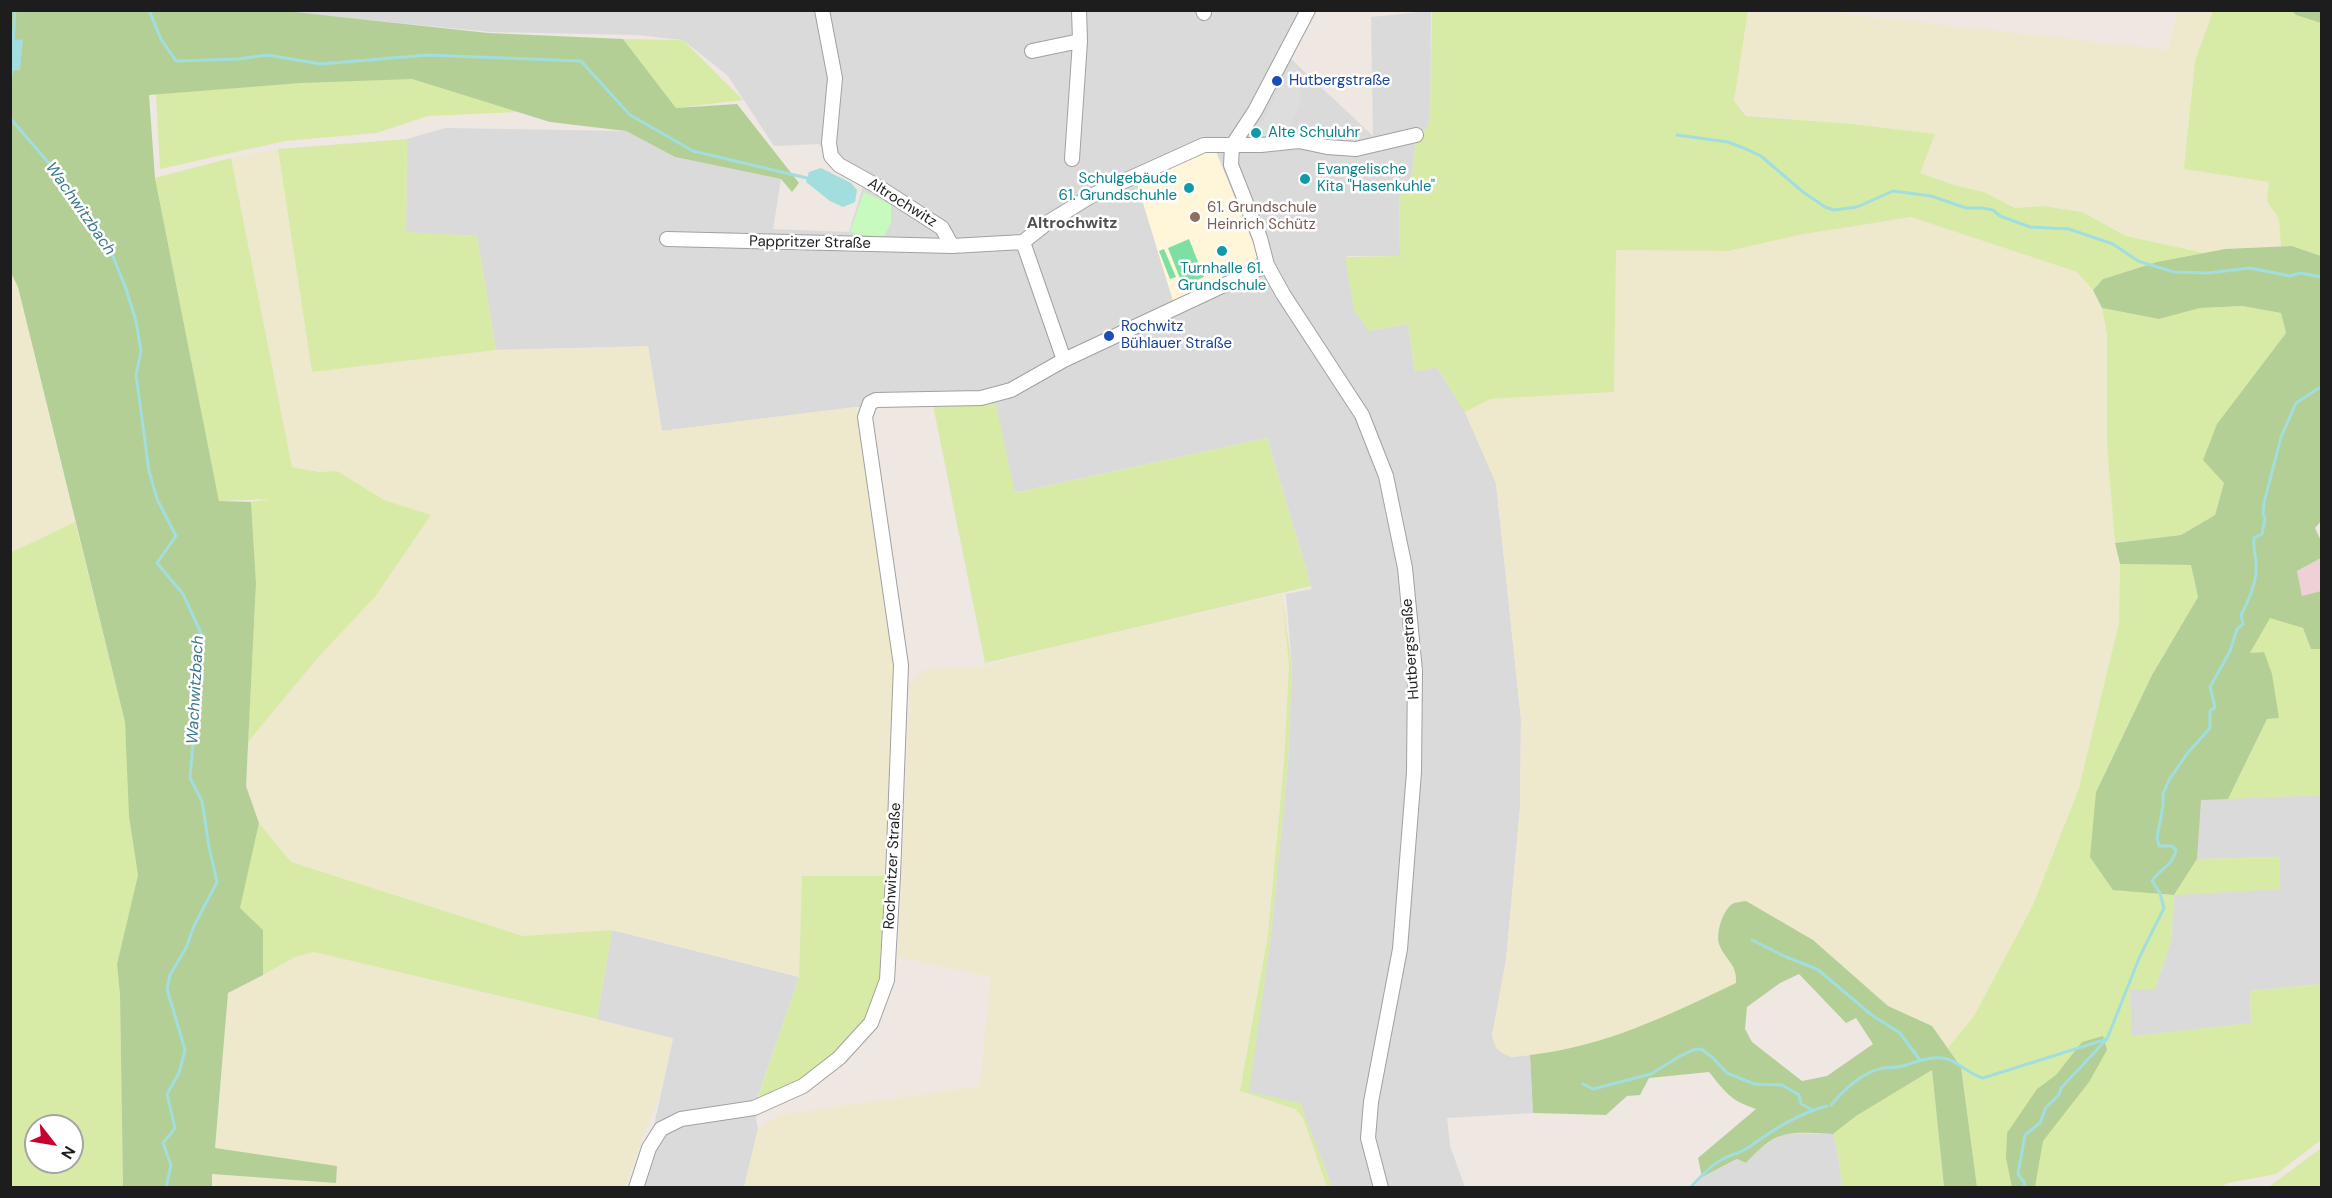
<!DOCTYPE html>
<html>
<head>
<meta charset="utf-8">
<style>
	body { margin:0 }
	#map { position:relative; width:2332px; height:1198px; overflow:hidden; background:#eee7e2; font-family:"DM Sans",sans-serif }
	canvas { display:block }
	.frame { position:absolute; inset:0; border:12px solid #1d1d1d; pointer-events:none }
	.north { position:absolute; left:24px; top:1114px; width:60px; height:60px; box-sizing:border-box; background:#fff; border:2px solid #a5a5a5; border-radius:50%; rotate:121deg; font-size:16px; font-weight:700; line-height:24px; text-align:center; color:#1d1d1d }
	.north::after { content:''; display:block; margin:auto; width:21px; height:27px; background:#c90030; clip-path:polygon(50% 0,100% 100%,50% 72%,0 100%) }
</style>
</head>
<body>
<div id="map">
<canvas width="2332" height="1198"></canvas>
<div class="frame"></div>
<div class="north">N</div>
</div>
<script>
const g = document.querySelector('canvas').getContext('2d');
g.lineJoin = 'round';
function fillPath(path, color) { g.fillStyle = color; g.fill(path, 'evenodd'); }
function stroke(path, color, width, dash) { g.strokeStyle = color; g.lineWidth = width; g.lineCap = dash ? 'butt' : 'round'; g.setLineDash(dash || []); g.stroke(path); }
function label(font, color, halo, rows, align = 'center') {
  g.font = font + ' "DM Sans",sans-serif'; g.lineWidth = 5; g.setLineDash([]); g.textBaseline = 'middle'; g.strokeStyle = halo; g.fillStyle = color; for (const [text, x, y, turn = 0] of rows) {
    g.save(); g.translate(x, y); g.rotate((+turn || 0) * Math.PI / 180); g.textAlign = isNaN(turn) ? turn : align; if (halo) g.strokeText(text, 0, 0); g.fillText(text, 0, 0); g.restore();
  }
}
const residential = new Path2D(`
	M276,11h1038l-24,47 83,78 -2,-119 60,-6 -1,108 -3,9 -11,10 -6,56 -11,-1 1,63h-54l22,75 40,-7 7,47 22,-4 28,45 31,71 25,236 -1,89 -14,152 -14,76 19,21 19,-2 3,58 -86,5 3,28 15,41h-133l-32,-83 -52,-12 23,-157 17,-173 4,-94 -6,-74 26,-5 -45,-151 -253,55 -33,-89 -125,3 -194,24 -14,-84 -152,3 -19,-114 -71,-3 1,-94 38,-11 181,3 49,26 106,22 -8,50 76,3 14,-45 -24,-13 -20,-30 -45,2 -46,-70 -45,-36 -46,-5 -146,-3z
	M2321,795v189l-71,7 1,32 -120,14 -1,-48h25l16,-49 3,-45 105,-38 -82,2 3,-60z
	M612,930l187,47 -45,131 4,21 -14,58h-108l13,-39 24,-109 -76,-20z
	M1784,1133l49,1 5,20 4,33 -149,1 9,-11 36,-18 8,4 13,-14z`);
const commercial = new Path2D(`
	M2321,558v33l-19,5 -5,-25z`);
const education = new Path2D(`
	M1215,149l43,106 -6,10 -79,36 -37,-121 68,-30z`);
const farmland = new Path2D(`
	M1748,11h68l352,39 10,-39h35l-18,50 74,121 -2,19 12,18 2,27 -56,3 -21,4 -78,-17 -44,-24 -39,-6 -28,2 -31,-16 -27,-6 -37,-13 14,-39 -187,-20 -13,-13z
	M278,149l34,223 184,-22 152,-4 14,85 194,-24 41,264 -12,205 -83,1 -3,100 -187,-47 -89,6 -232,-74 -32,-39 -13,-37 2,-44 74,-89 53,-56 56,-81 -47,-16 -47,-29 -18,1 -27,-5 -61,-309z
	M1911,217l166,55 16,18 9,18 5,26v110l8,99 5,21 -1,58 -18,86 -22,80 -46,117 -59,111 -26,32 -16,-22 -44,-20 -88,-75 -74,-21 -9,27 3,10 15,20 1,16 -87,41 -45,17 -44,11 -30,3 -19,2 -9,-4 -6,-5 -4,-12 14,-76 14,-152 1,-89 -25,-236 -31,-71 25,-13 124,-7 2,-142 112,1 71,-16z
	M10,273l8,14 57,235 -64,31z
	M1282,595l7,70 -5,97 -16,173 -28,156 10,5 45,13 7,9 25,69 -583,1 14,-59 22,-14 200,-29 11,-109 -93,-20 12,-273 16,-15 60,-3 58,-17z
	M314,952l359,86 -13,57 -30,76 -4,16 -414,1v-14l124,8 1,-16 -122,-18 13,-155 67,-36z`);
const grass = new Path2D(`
	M1432,10l316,1 -14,90 12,15 106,8 83,10 -15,39 37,13 27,6 31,16 28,-2 39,6 44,24 78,17 -47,9 -54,17 -10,11 -16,-18 -166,-55 -112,18 -71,16 -112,-1 -2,142 -124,7 -25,13 -28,-45 -22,5 -7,-48 -40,7 -14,-21 -9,-53 55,-1 -1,-63 11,1 6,-56 11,-10 3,-9z
	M2213,11h79l4,4 25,8v233l-29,-10h-11l-2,-27 -12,-18 2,-19 -85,-13 11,-108z
	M623,39l60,1 60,60 -67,8z
	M354,79h58l106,33 -90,4 -52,17 -91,8 -125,28 -4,-75z
	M407,139l-1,93 71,4 19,114 -184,22 -34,-223z
	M231,158l61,309 27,5 18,-1 47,29 47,15 -56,82 -53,56 -74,89 8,-159 -5,-81 20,-3 -52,2 -64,-323z
	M2242,306l39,7 5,20 -68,91 6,59 -9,32 -34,20 -66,8 -8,-98v-111l-5,-26 57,11 41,-11z
	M995,401l20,92 252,-55 44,148 -326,77 -52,-258 48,-1z
	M75,522l50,200 13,153 -21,89 3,31 3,192h-112l-1,-634zM36,1126h36v36h-36z
	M2120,564l71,1 7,32 -46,78 -56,117 61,102 17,1 23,-36 83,-2v32l-106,6 -3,45 -16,49h-25l1,47 120,-13 -1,-32 71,-7v156l-45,34 -48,9 -7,4h-244l-16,-120 -13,-19 26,-32 59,-111 46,-117 40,-165z
	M1282,595l10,73 -4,94 -17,173 -22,157 51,11 32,84h-5l-24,-69 -8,-9 -55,-18 28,-156 16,-173 5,-97z
	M2270,617l33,11 8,21h10v146l-93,4 39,-80 12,-1 -29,-65z
	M259,823l32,39 232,74 89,-6 -15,89 -283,-67 -19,5 -32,18v-45l-24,-22z
	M802,876h83l-3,104 -15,40 -33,36 -35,28 -42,16 42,-123z
	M1932,1070l12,117h-102l-4,-33 -5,-20 23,-18z
	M2321,1148v39h-51v-1z`);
const forest = new Path2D(`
	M276,10l212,23 135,6 53,69 61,-4 62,79 -7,9 -11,-13 -106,-22 -49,-26 -76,-9 -138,-43 -110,4 -153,12 6,83 64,323 32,1 5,81 -10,203 13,37 -19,85 23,22v45l-35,18 -13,155 122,18 -1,17 -124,-9v13h-89l-3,-192 -3,-31 21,-89 -9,-59 -4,-94 -107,-435 -7,-14v-262z
	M2292,11h29v12l-25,-8z
	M2292,246l29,10 1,264 -7,8 6,13v17l-24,13 5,25 19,-5v58h-10l-8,-21 -33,-10 -20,35 14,-1 8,22 7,44 -12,1 -39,80 -27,1 -4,59 -23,36 -61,-5 -23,-33 6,-65 56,-117 46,-78 -7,-32 -71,-1 -5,-21 66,-8 34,-20 9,-32 -21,-23 14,-36 69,-91 -5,-20 -39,-7 -42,2 -41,11 -57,-11 -9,-18 10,-11 54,-17 68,-13z
	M1746,901l67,39 75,66 44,20 29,41 16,120h-33l-12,-117 -76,46 -23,18c-45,-2 -55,-6 -87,29l-9,-4 -35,18 -4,-19 58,-49c-26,-9 -30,-16 -47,-37l-60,6 -9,17 -13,1 -21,19 -73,-2 -3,-58c77,-9 136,-39 206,-72 1,-21 -11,-22 -17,-39 -3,-11 3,-32 13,-40 4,-2 9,-2 14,-3zM1799,974l47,49 10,-5 17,26 -46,32 -25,5 -50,-39 -7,-13 2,-22 33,-24z
	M2103,1036l4,14 -18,32 -46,59 -8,46h-23l-6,-29 1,-25 30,-44 19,-14 26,-33z`);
const park = new Path2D(`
	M864,192l27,13v18l-7,13 -6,1 -28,-5z`);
const pitch = new Path2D(`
	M1189,239l15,38 -21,9 -15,-38z
	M1164,249l12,28 -6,2 -11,-28z`);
const parking = new Path2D(`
	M1291,66l8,4 2,8 -1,28 -12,23 -25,9 -7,-4z`);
const water = new Path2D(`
	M23,39l-3,31 -9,1v-30z
	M821,168l30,15 6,7 -2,12 -12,5 -13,-6 -24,-19 3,-10z`);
const stream = new Path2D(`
	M149,10l12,29 15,22 62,-2 29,-4 54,9 106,-9 154,6 49,54 63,36 114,27
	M13,45l2,-35
	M10,85l2,-16
	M10,118l37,43 65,93 13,32 11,35 5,30 -5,24 13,96 8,28 19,37 -19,27 26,31 19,41 -12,143 12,23 7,46 8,35 -23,44 -8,22 -16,27 -3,14 18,61 -6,23 -12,21 8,34 -12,15 8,22 -5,23
	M1677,135l51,7 18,7 15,7 42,36 22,15 9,3 23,-3 36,-16 38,5 35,12h16l11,2 7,6 30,11 39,2 44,15 25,17 36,11 34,1 42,-5 40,8 10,-3 22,4
	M1752,940l34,17 31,12 56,47 27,17 20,27
	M1583,1084l10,5 58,-15 29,-18 13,-6 8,-1 11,8 15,16 27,11 28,1 17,10 2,9 12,6
	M1831,1105c14,-16 31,-33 52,-37 8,-1 16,0 23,-3 13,-4 28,-10 41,-6 10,2 23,16 36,19l124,-39 33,-83 24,-48 -4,-15 -8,-12c8,-12 22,-17 24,-31l-4,-4h-13l-2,-8 6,-33v-11l6,-14 17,-25 24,-27v-17l5,-4 -5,-20 20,-36 7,-22 6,-5 -2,-9c8,-15 17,-35 15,-53 -1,-9 -3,-14 -2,-24l8,-4 3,-15 -2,-6 1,-10 17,-66 15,-34 26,-17
	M1690,1188c10,-10 18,-21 31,-28 8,-5 17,-6 25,-11 26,-18 50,-35 81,-43
	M2025,1188l-1,-6 -6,-8 7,-39 15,-12 6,-16 13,-12 2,-7 45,-48`);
const minor = new Path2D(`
	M822,10l13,68 -6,65 2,13 8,9 38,21 65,42 10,18
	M1203,10l1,3
	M1308,10l-53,101 -23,35 -1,19 29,73 7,27 16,29 79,121 24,61 19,92 10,103 -1,101 -14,177 -29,153 -3,36 13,50
	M1032,51l48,-10
	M1072,159l8,-118 -1,-31
	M667,239l285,7 71,-4 24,-19 44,-27 113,-51h57l38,-4 28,6 29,2 60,-14
	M1023,242l41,118
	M636,1188l13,-40 12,-19 20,-10 73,-11 49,-22 36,-28 32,-35 16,-43 6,-104 8,-211 -36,-248 5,-14 6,-3 105,-2 30,-8 53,-30 203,-95`);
const markers = [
	[1277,81,6,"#1a4fb4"],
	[1256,133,6,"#0f9aa8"],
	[1305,179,6,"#0f9aa8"],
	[1189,188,6,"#0f9aa8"],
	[1195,217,6,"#8d6e63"],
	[1222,251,6,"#0f9aa8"],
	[1109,336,6,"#1a4fb4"]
];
const transitNames = [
	["Hutbergstraße",1289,81],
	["Rochwitz",1121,327],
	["Bühlauer Straße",1121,344]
];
const cultureNames = [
	["Alte Schuluhr",1268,133],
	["Evangelische",1317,170],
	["Kita \"Hasenkuhle\"",1317,187],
	["Schulgebäude",1177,179,"right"],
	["61. Grundschuhle",1177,196,"right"],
	["Turnhalle 61.",1222,269,"center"],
	["Grundschule",1222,286,"center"]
];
const streetNames = [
	["Altrochwitz",902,203,32],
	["Pappritzer Straße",810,243,1],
	["Hutbergstraße",1411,649,-94],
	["Rochwitzer Straße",893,866,-87]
];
const educationNames = [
	["61. Grundschule",1207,208],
	["Heinrich Schütz",1207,225]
];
const waterNames = [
	["Wachwitzbach",80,209,55],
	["Wachwitzbach",196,690,-87]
];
const neighbourhoodNames = [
	["Altrochwitz",1072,224]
];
fillPath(residential, '#dbdada');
fillPath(commercial, '#f0d0d7');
fillPath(education, '#fff6da');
fillPath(farmland, '#eee9cc');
fillPath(grass, '#d8eba6');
fillPath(forest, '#b4cf95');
fillPath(park, '#c6fbbd');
fillPath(pitch, '#7de0a2');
fillPath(parking, '#ddd');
fillPath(water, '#a1dedd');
stroke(stream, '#a1dedd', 3);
stroke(minor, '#a1a1a1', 16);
stroke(minor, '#fff', 14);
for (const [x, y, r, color] of markers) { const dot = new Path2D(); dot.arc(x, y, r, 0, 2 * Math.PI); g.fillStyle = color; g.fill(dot); stroke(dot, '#fff', 2); }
label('15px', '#164399', '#fff', transitNames, 'left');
label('15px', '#0d838f', '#fff', cultureNames, 'left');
label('15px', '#1d1d1d', '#fff', streetNames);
label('15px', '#785e54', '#fff', educationNames, 'left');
label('italic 16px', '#3c798f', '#fff', waterNames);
label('bold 16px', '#505050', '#fff', neighbourhoodNames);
</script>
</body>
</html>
